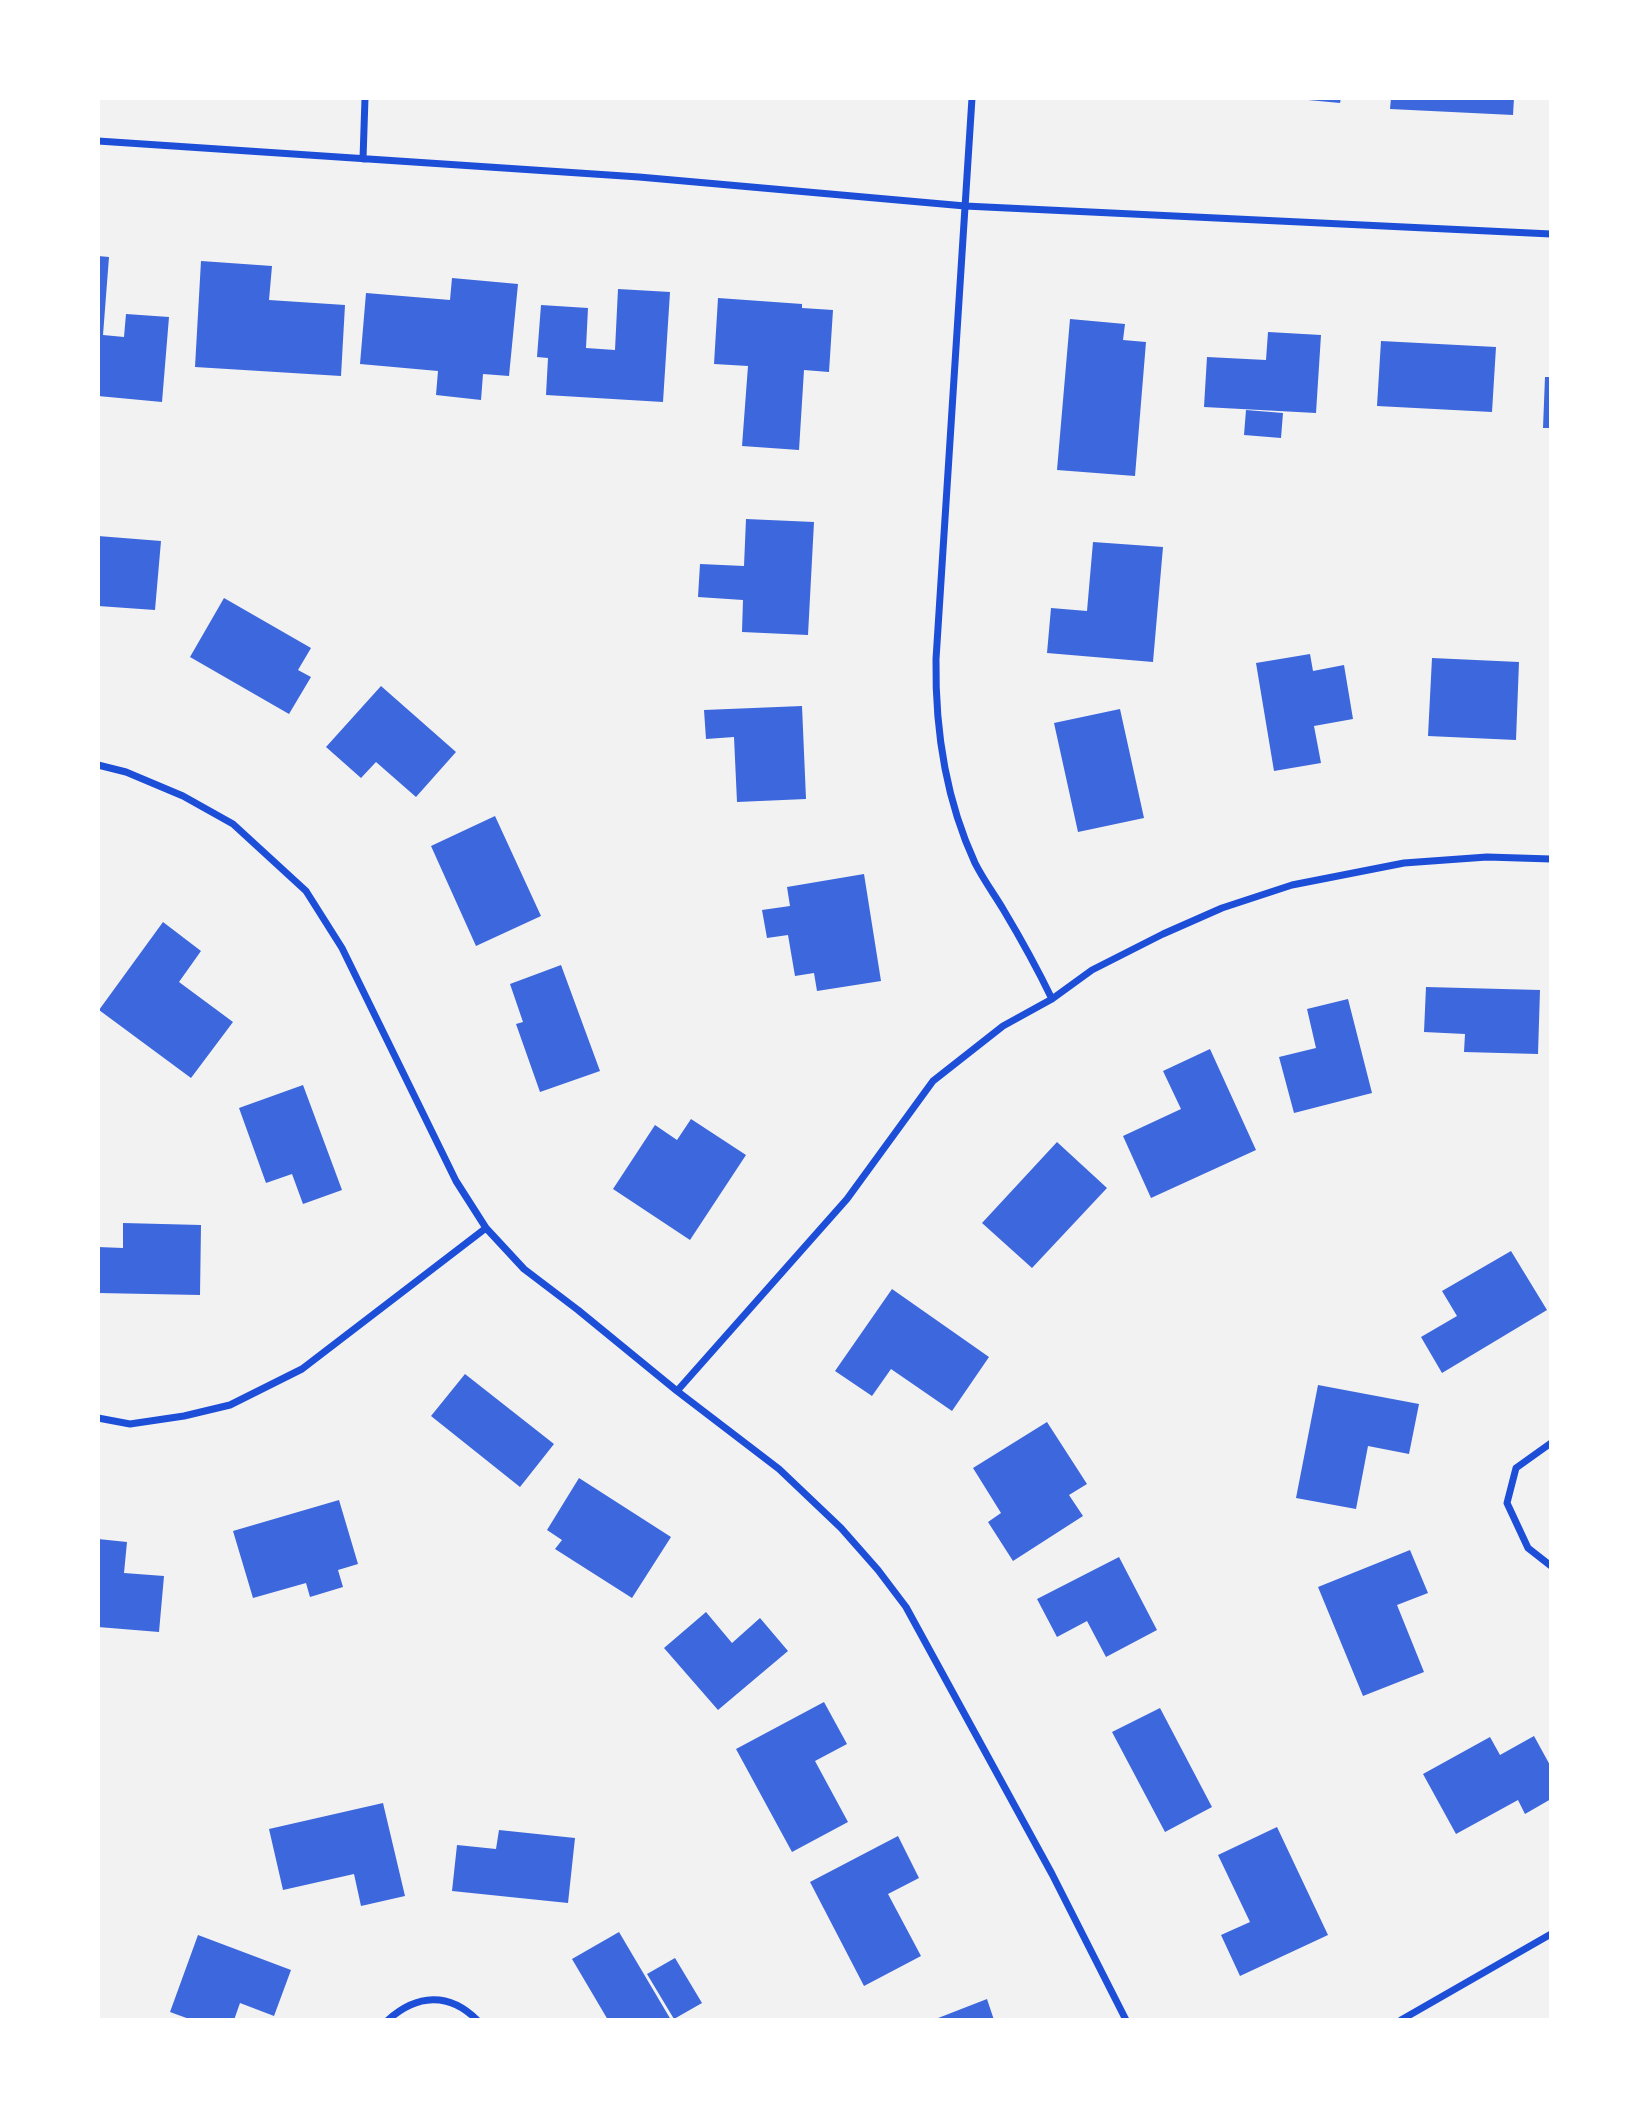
<!DOCTYPE html>
<html>
<head>
<meta charset="utf-8">
<style>
	body { margin:0 }
	#map { position:relative; width:1649px; height:2118px; overflow:hidden; background:#f2f2f2; font-family:"Varela Round",sans-serif }
	canvas { display:block }
	.frame { position:absolute; inset:0; border:100px solid #fff; pointer-events:none }
</style>
</head>
<body>
<div id="map">
<canvas width="1649" height="2118"></canvas>
<div class="frame"></div>
</div>
<script>
const g = document.querySelector('canvas').getContext('2d');
g.lineJoin = 'round';
function fillPath(path, color) { g.fillStyle = color; g.fill(path, 'evenodd'); }
function stroke(path, color, width, dash) { g.strokeStyle = color; g.lineWidth = width; g.lineCap = dash ? 'butt' : 'round'; g.setLineDash(dash || []); g.stroke(path); }
const building = new Path2D(`
	M1308,98h33l-1,5 -32,-3z
	M1391,98h123l-1,17 -123,-6z
	M98,256l11,1 -6,78 21,2 2,-23 43,3 -7,85 -64,-6z
	M201,261l71,5 -3,34 76,5 -4,71 -146,-9z
	M452,278l66,6 -9,92 -26,-2 -2,26 -45,-5 2,-24 -78,-7 6,-71 84,7z
	M618,289l52,3 -7,110 -117,-7 2,-37 -11,-1 4,-52 47,3 -2,40 29,2z
	M718,298l84,6v4l31,2 -4,62 -25,-2 -5,80 -57,-4 6,-80 -34,-2z
	M1070,319l55,5 -2,16 23,2 -11,134 -78,-6z
	M1268,332l53,3 -5,78 -112,-6 3,-50 59,3z
	M1381,341l115,6 -4,65 -115,-6z
	M1545,377h6v51h-8z
	M1246,410l37,3 -2,25 -37,-3z
	M746,519l68,3 -6,113 -66,-3 1,-32 -45,-3 2,-33 44,2z
	M98,536l63,5 -6,69 -57,-4z
	M1093,542l70,5 -10,115 -106,-9 4,-45 36,3z
	M224,598l87,50 -13,22 13,7 -22,37 -99,-57z
	M1310,654l3,17 31,-6 9,54 -39,7 7,37 -47,8 -18,-108z
	M1432,658l87,4 -3,78 -88,-4z
	M381,686l75,66 -40,45 -40,-35 -15,16 -35,-31z
	M802,706l4,93 -69,3 -3,-65 -28,2 -2,-29z
	M1120,709l24,109 -66,14 -24,-109z
	M495,816l46,100 -65,30 -45,-100z
	M864,874l17,107 -64,10 -3,-18 -19,3 -7,-41 -21,3 -5,-28 28,-4 -3,-19z
	M163,922l38,29 -22,31 54,40 -42,56 -92,-68z
	M561,965l39,106 -60,21 -24,-68 7,-2 -13,-38z
	M1426,987l114,3 -2,64 -74,-2 1,-18 -41,-2z
	M1348,999l24,94 -78,20 -15,-56 37,-9 -9,-39z
	M1210,1049l46,101 -105,48 -28,-62 58,-27 -18,-38z
	M303,1085l39,105 -39,14 -11,-30 -26,9 -27,-75z
	M691,1119l55,36 -56,85 -77,-51 42,-64 22,15z
	M1057,1142l50,46 -75,80 -50,-45z
	M123,1223l78,2 -1,70 -102,-2v-46l25,1z
	M1511,1251l36,59 -105,63 -21,-36 36,-21 -15,-25z
	M892,1289l97,68 -37,54 -61,-42 -19,27 -37,-25z
	M465,1374l89,70 -34,43 -89,-71z
	M1318,1385l101,19 -10,50 -41,-8 -12,63 -60,-11z
	M1047,1422l40,62 -18,11 14,21 -70,45 -25,-39 13,-9 -28,-45z
	M579,1478l92,59 -39,61 -77,-49 7,-9 -15,-10z
	M339,1500l19,64 -20,6 5,17 -33,10 -4,-14 -53,15 -20,-67z
	M98,1539l29,3 -3,31 40,3 -5,56 -61,-5z
	M1410,1550l18,43 -31,12 27,67 -61,24 -45,-109z
	M1119,1557l38,73 -51,27 -19,-36 -30,16 -20,-38z
	M706,1612l26,31 28,-25 28,33 -70,59 -54,-62z
	M824,1702l23,42 -32,17 33,61 -56,30 -56,-103z
	M1160,1708l52,99 -47,25 -53,-100z
	M1534,1736l17,31v32l-26,15 -7,-14 -62,34 -33,-60 67,-37 10,18z
	M383,1803l22,93 -44,10 -7,-32 -71,16 -14,-61z
	M1277,1827l51,108 -88,41 -19,-41 29,-13 -32,-67z
	M499,1830l76,8 -7,65 -116,-12 5,-46 39,4z
	M898,1836l21,42 -31,16 33,62 -57,30 -54,-104z
	M619,1932l52,88h-63l-36,-61z
	M198,1935l93,35 -17,46 -34,-13 -6,17h-42l-22,-8z
	M675,1958l27,45 -28,16 -27,-45z
	M987,1999l7,21h-61z`);
const minor = new Path2D(`
	M972,98l-36,561c-1,70 9,139 39,204 8,16 19,31 28,46 18,30 34,59 49,90
	M98,141l541,36 326,29 586,28
	M363,159l2,-61
	M98,765l28,7 57,24 50,28 73,67 36,57 114,233 30,47 38,41 54,41 99,81 102,78 62,59 37,42 28,37 146,267 74,146
	M677,1391l170,-192 86,-118 70,-55 49,-27 40,-29 71,-36 59,-26 70,-23 112,-22 83,-6 64,2
	M98,1418l32,6 54,-8 46,-11 72,-36 184,-141
	M1551,1443l-35,25 -9,35 21,45 23,18
	M388,2020c29,-26 61,-28 89,0
	M1401,2020l150,-86`);
fillPath(building, '#3d67dc');
stroke(minor, '#1d4ed8', 7);
</script>
</body>
</html>
